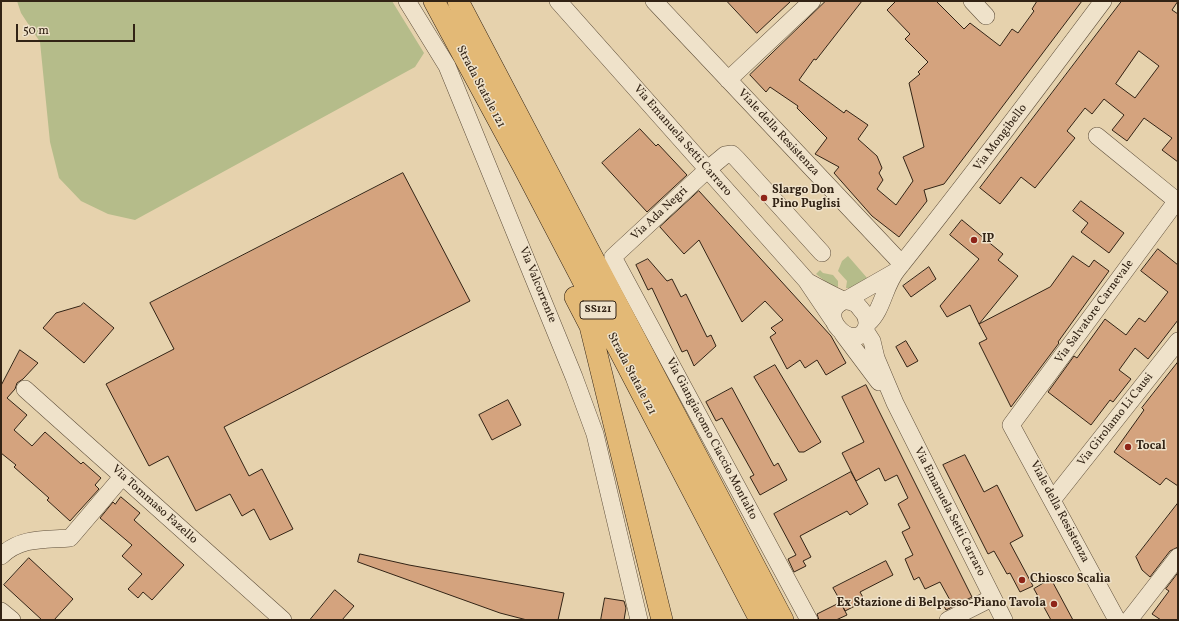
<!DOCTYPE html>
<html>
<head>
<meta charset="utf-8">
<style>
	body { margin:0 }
	#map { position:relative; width:1179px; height:621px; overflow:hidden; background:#e6d2ad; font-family:Vollkorn,serif }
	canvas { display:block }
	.frame { position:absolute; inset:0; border:2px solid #322315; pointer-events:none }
	.scale { position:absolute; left:16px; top:24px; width:119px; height:18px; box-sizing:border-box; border:2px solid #322315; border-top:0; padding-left:5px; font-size:12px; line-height:14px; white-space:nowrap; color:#322315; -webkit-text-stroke:3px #efe2ca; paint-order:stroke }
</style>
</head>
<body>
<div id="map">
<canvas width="1179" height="621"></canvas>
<div class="frame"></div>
<div class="scale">50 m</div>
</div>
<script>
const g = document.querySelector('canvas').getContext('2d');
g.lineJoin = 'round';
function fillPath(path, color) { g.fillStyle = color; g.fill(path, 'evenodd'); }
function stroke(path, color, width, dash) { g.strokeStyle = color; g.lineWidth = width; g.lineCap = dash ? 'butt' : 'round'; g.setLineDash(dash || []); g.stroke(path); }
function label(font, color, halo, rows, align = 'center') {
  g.font = font + ' Vollkorn,serif'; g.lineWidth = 3; g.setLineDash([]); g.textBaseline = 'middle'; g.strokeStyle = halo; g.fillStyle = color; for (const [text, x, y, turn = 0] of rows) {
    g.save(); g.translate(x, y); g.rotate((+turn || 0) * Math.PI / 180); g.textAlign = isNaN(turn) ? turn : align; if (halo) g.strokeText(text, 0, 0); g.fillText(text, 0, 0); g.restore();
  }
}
const green = new Path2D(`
	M17,1h375l32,52 -9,14 -280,153 -27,-6 -27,-13 -22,-23 -9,-36 -10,-100 -19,-29z
	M848,256l20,23 -16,9h-6l1,-7 -9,-10 4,-10z
	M820,270l3,3 10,2 5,6v6l-8,-2 -14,-11z`);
const building = new Path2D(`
	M727,1h64l-34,32z
	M826,1h36l-46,59 -2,-1 -15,21 45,33 2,-3 22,15 -10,14 19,17 5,12 -3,5 4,7 -6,9 19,16 17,-24 -10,-24 21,-10 -15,-64 11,-9 -2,-2 10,-10 -23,-23 5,-5 -23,-24 9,-9h40l28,28 6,-6 30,23 12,-17 6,4 16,-22 -2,-2 5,-8h45l-138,183 -20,6 3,11 -28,36 -27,-21 -38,-43 5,-6 -24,-13 12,-16 -30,-30 1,-2 -28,-19 -4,5 -16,-17z
	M1122,1h56l-6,9 6,4v148l-16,-12 10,-12 -28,-20 -17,23 -15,-11 12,-15 -20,-16 -12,15 -7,-6 -18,23 8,7 -40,50 -14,-11 -21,27 -20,-16zM1139,51l20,15 -24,32 -19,-14z
	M640,129l16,17 2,-2 29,31 -40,37 -45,-49z
	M403,173l67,128 -246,126 25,49 13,-7 31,60 -23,11 -16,-31 -12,7 -12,-22 -34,17 -28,-55 -19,10 -43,-82 68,-35 -24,-46z
	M699,191l132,145 15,27 -20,12 -9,-15 -12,8 -5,-8 -13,9 -17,-32 6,-4 -5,-5 12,-8 -18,-19 -23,21 -43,-82 -15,14 -24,-27z
	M1081,201l43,32 -15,20 -28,-21 7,-9 -15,-12z
	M962,220l41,34 -5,6 20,16 -39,48 -9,-19 -23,12 -7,-11 39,-47 -29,-24z
	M1158,249l20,16v55l-30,39 -13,-11 -16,22 12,9 -18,23 -3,-2 -19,25 -43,-33 26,-36 3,2 28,-39 21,16 13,-17 6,4 23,-30 -27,-21z
	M1073,256l16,11 5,-7 15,11 -51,71 1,1 -48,64 -32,-64 8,-4 -8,-15 71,-37z
	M648,259l19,22 5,-2 9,18 5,-3 21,43 4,-2 5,11 -22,20 -7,-16 -5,2 -30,-64 -4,2 -12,-25z
	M929,267l7,12 -25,18 -8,-11z
	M84,303l30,25 -30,35 -41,-35 13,-15 24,-7z
	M906,341l12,20 -11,6 -11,-20z
	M20,350l18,13 -15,16 -6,4 -2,6 -8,9 20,17 -13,15 18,16 13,-14 36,32 2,-2 18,16 -6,7 4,4 -29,32 -23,-21 2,-2 -35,-31 2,-2 -15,-12v-67z
	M1178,362v124l-12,-8 -6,7 -46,-33 30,-42 -2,-2z
	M775,365l46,77 -17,10h-5l-45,-75z
	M866,385l106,212 -26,13 -2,-4 7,-4 -11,-20 -15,7 -6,-12 -5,3 -9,-21 8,-4 -11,-23 8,-4 -12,-24 10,-6 -11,-23 -12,6 -6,-13 -23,13 -14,-28 22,-11 -22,-45z
	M732,388l42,78 4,-3 9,17 -27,15 -10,-18 4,-2 -32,-57 -6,3 -10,-19z
	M508,400l13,25 -29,15 -13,-25z
	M965,455l19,37 13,-7 26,51 -13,7 23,43 -13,6 -10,-19 -3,1 -13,-23 -6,3 -45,-89z
	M851,472l17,32 -18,11 -3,-4 -47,25 11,21 -8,4 3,5 -12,6 -6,-13 8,-4 -22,-41z
	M121,497l19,16 -6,7 50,45 -32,35 -9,-8 -5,6 -10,-9 14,-15 -20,-18 10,-11 -32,-27 13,-16 2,2z
	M1178,503v44l-8,4 -20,26 -8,-7 -6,-13z
	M360,554l49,11 155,28 -6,27h-31l-27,-7 -142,-51z
	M29,558l44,41 -19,21h-12l-38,-35z
	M886,561l7,14 -33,17 5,9 -20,10 -2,-4 4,8 -11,5h-17l-2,-6 24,-12 -8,-14z
	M1178,573v47h-17l-9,-6 17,-23 -3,-2z
	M1051,579l22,41h-22l-17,-31z
	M335,590l19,16 -12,14h-32z
	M605,598l19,3 2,7 -2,12h-23z`);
const minor = new Path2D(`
	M407,1l40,65 127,311 21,57 44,186
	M558,1l248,279 27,40
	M654,1l248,263
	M972,1l14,15
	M728,80l84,-79
	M1097,136l81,66
	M808,282c11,6 22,12 33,17 5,3 10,1 15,5 3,2 5,6 8,9 3,5 4,10 2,15 -11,26 -53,-14 -22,-27
	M846,300l49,-28
	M868,323c15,-13 16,-37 29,-53 70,-88 138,-178 206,-269
	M865,330l7,11 4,17 19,45 109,217
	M843,334l36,48
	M25,389l258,231
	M1053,499l125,-158
	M1,556c20,-19 43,-16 69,-18l52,-61
	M1,611l11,9
	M809,620l-196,-363 94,-87 18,-15 7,-1 5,5 85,94
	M948,620l44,-22
	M1117,620l-106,-195 167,-226
	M1129,620l49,-63`);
const major = new Path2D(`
	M434,1l89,165 237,454
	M458,1l325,619
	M575,297l15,29 72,294`);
const markers = [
	[764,198,4,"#8f2418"],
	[974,240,4,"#8f2418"],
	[1128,447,4,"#8f2418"],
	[1022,580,4,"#8f2418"],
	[1054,604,4,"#8f2418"]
];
const shields = [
	[598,310,36]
];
const shieldNames = [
	["SS121",598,310]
];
const streetNames = [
	["Strada Statale 121",480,87,62],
	["Viale della Resistenza",778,133,47],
	["Via Mongibello",1001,138,-53],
	["Via Emanuela Setti Carraro",682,141,49],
	["Via Ada Negri",660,214,-43],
	["Via Valcorrente",537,285,68],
	["Via Salvatore Carnevale",1095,312,-54],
	["Strada Statale 121",631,374,62],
	["Via Girolamo Li Causi",1116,420,-52],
	["Via Giangiacomo Ciaccio Montalto",711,439,62],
	["Via Tommaso Fazello",154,505,42],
	["Via Emanuela Setti Carraro",949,512,63],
	["Viale della Resistenza",1059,512,62]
];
const poiNames = [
	["Slargo Don",772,191],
	["Pino Puglisi",772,205],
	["IP",982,240],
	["Tocal",1136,447],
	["Chiosco Scalia",1030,580],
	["Ex Stazione di Belpasso-Piano Tavola",1046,604,"right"]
];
fillPath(green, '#b5bc8a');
fillPath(building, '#d4a37e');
stroke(building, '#322315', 1);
stroke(minor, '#5f4f3b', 18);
stroke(major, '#322315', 22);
stroke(minor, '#efe2ca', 17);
stroke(major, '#e3b976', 21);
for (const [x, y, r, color] of markers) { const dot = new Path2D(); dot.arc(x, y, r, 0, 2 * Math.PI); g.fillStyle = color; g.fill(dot); stroke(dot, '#efe2ca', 1.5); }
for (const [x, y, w] of shields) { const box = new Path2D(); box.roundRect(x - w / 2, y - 9, w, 18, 3); g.fillStyle = '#efe2ca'; g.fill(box); stroke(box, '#322315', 1); }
label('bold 11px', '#322315', null, shieldNames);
label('12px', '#322315', '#efe2ca', streetNames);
label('bold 12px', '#322315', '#efe2ca', poiNames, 'left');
</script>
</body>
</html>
